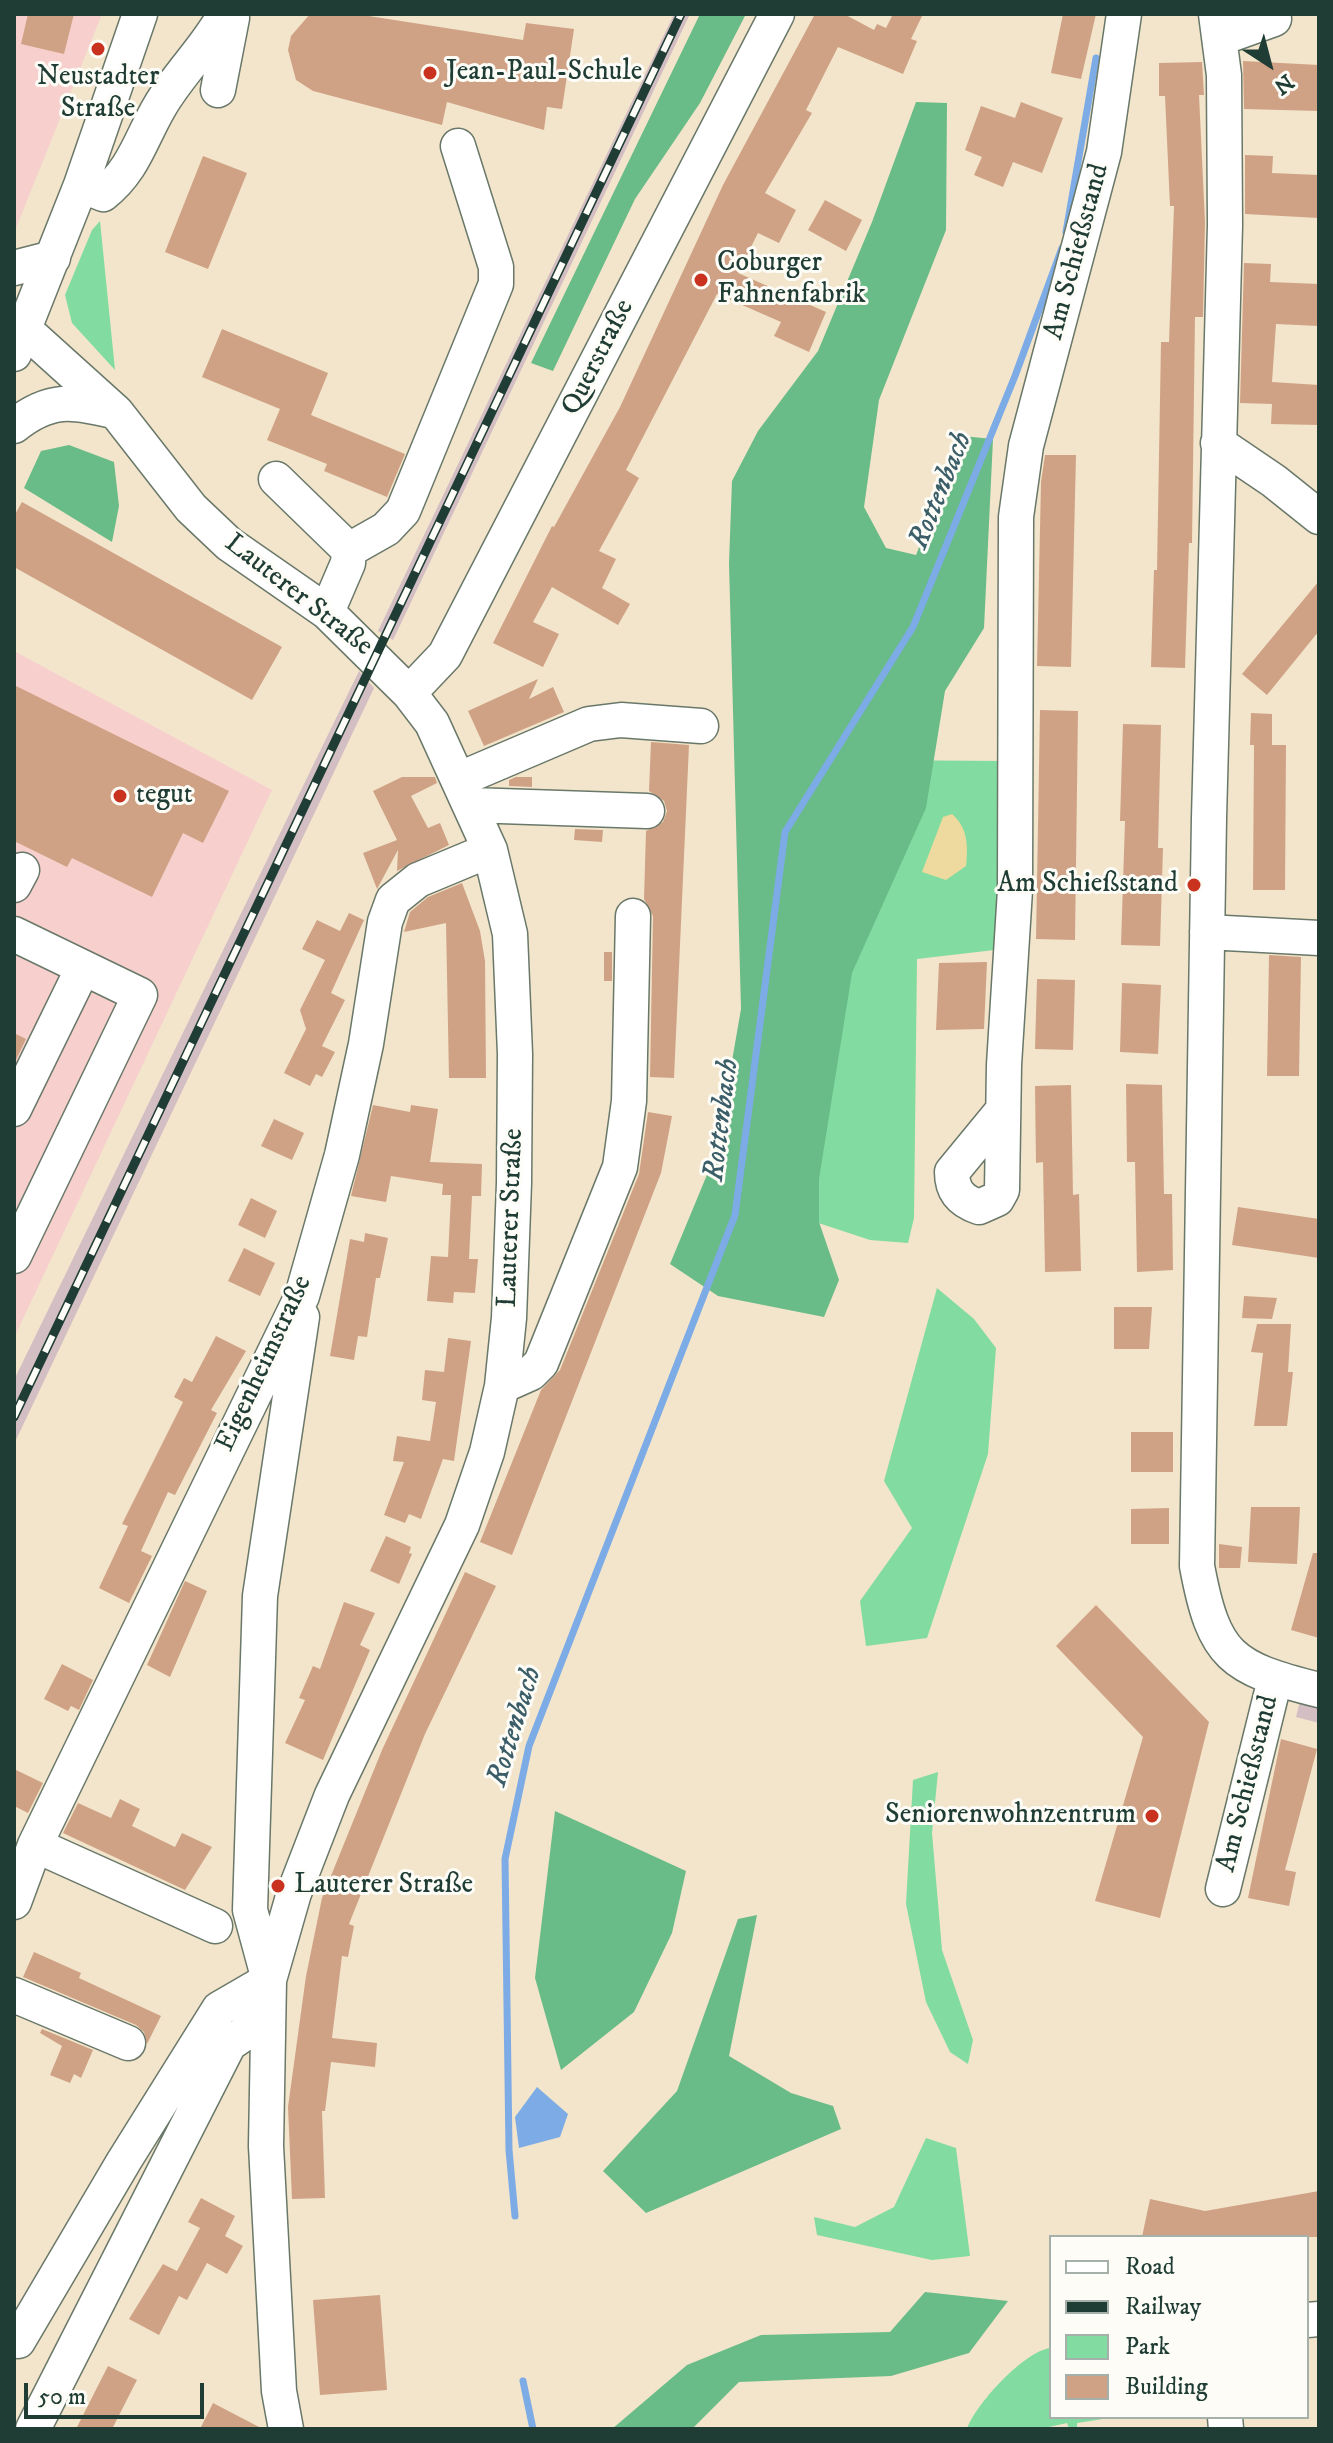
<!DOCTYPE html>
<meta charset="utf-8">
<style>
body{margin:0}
#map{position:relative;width:1333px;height:2443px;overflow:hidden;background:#f2e5cb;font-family:"IM FELL DW Pica",serif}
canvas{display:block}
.frame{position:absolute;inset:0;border:16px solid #1f3d34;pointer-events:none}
.legend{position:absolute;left:1049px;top:2235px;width:260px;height:184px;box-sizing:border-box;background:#fdfcf7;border:2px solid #a4b0a9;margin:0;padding:10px 14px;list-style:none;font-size:24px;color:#1f3d34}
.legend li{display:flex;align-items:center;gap:16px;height:40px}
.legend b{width:40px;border:2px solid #a4b0a9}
.north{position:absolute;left:1229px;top:24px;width:80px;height:80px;-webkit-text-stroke:6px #fdfcf7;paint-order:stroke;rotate:144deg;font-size:22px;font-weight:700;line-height:32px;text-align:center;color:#1f3d34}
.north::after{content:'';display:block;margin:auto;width:28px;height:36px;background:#1f3d34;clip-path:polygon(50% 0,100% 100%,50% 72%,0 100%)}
.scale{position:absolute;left:24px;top:2383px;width:180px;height:36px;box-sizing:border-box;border:4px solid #1f3d34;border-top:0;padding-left:10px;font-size:24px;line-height:28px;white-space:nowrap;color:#1f3d34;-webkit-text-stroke:6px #fdfcf7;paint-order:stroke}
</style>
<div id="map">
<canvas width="1333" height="2443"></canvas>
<div class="frame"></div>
<ul class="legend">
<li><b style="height:10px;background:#fff"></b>Road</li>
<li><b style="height:10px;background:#1f3d34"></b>Railway</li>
<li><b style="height:22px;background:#82dca1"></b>Park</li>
<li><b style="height:22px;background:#d0a285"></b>Building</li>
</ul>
<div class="north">N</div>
<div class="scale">50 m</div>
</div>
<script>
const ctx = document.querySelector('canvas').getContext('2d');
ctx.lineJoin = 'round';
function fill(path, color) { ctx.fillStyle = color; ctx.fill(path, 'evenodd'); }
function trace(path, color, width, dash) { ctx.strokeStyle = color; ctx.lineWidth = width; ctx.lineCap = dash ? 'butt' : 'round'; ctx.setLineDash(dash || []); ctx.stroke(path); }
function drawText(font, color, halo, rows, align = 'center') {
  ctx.font = font + ' "IM FELL DW Pica",serif'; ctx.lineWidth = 6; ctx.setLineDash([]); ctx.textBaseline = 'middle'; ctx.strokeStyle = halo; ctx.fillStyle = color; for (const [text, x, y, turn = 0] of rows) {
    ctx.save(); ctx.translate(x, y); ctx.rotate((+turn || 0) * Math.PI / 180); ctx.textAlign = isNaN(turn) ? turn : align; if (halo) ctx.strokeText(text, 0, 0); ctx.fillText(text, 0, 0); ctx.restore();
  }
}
const built = new Path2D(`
 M14 14H102L14 233Z
 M14 651 272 790 14 1338Z`);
const industrial = new Path2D(`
 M674 14H690L393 640 378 631Z
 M359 671 374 688 14 1444V1380Z
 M1301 1697 1319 1702V1723L1296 1717Z`);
const green = new Path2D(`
 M100 221 115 370 72 323 65 295 92 230Z
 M865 760 1006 761 1003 949 917 959 914 1218 908 1243 870 1240 776 1209Z
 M937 1288 974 1319 996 1348 988 1454 927 1638 866 1646 860 1601 912 1528 884 1481Z
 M938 1772 932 1833 942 1950 973 2040 968 2064 950 2052 926 2002 906 1904 913 1780Z
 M926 2138 956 2148 970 2256 932 2260 817 2235 814 2217 855 2227 894 2207Z
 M1051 2348V2417H1116L1077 2423V2429H1069L1067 2423 1040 2429H967C975 2405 1025 2350 1051 2348Z`);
const forest = new Path2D(`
 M700 14H746L700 103 635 199 553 371 531 363Z
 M916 102 947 103 946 230 879 400 864 507 886 548 916 555 962 436 993 439 984 628 945 691 926 808 852 973 819 1179V1222L839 1280 824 1317 718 1296 670 1264 716 1153 741 1009 729 563 732 481 758 431 818 351 872 222Z
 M69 445 114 462 119 506 112 542 24 488 41 451Z
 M555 1811 686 1871 672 1933 634 2012 561 2070 535 1978Z
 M757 1915 729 2056 791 2093 833 2106 841 2129 646 2213 603 2171 677 2091 738 1919Z
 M925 2292 1008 2301 969 2353 891 2376 739 2382 692 2429H612L687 2365 761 2335 890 2332Z`);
const sand = new Path2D(`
 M952 814C968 828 968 846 966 866L946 880 922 872 943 817Z`);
const water = new Path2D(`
 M537 2087 568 2114 560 2137 519 2148 515 2117Z`);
const stream = new Path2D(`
 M1066 232 1096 58
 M515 2216 509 2150 505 1859 529 1746 735 1215 785 832 913 627 1015 376 1062 248
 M523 2381 533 2429`);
const building = new Path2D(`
 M28 14H74L64 54 21 44Z
 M310 14H356L523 40 526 23 574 29 562 109 547 107 544 130 447 102 442 125 313 91 296 80 288 50 291 36Z
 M815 14H844L874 30 877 24 886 28 893 14H923L911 39 917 41 903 74 838 47 806 110 812 113 765 193 796 210 779 243 758 233 738 273 826 312 809 352 774 336 781 322 717 294 626 470 639 478 599 551 616 559 602 588 630 604 618 625 552 587 533 622 559 634 543 667 493 643 552 526 554 527 620 407 723 185Z
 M1063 14H1096L1081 79 1051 73Z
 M1243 61 1319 65V111L1244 109Z
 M1202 62 1204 95H1199L1205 222 1203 317H1195L1192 543H1189L1185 668 1151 667 1154 570H1157L1161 342H1169L1174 206H1170L1165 96H1159V63Z
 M1021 102 1063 118 1042 173 1013 162 1003 187 974 175 982 157 965 150 981 106 1015 118Z
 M1245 155 1273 156 1272 173 1319 175V218L1245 214Z
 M203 156 247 173 208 269 165 252Z
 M825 200 862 220 846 251 808 230Z
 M1244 263 1271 264 1270 282 1319 284V326L1276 324 1272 382 1319 385V425L1271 424 1272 404 1240 403Z
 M222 329 328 373 311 415 405 454 387 497 324 471 327 464 267 440 280 409 202 377Z
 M1045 455H1076L1071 667 1037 666 1041 482Z
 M22 502 282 647 252 700 14 567V516Z
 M1319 581V631L1267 695 1242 674Z
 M538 679 529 699 553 687 564 712 484 746 468 711Z
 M14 685 229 791 203 843 183 833 152 897 72 858 67 867 14 841Z
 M1040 710 1078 711 1075 940 1036 939Z
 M1251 713 1272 714V745H1286L1285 890H1253L1254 745H1250Z
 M1123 724 1161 725 1158 848H1163L1160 946 1121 945 1125 821H1120Z
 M651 742 689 745 674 1078 650 1077 653 916 644 899 646 831 663 822 667 811 664 801 649 791Z
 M402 777H435L437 783 411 796 428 828 440 823 449 845 397 871 398 850 377 889 363 853 397 840 373 791Z
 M516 777H532V787L509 786V780Z
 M575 829 603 830 602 842 574 840Z
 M462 883 480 931 485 961 486 1078H449L446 923 404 932 410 912 428 897Z
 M349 913 364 920 331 993 345 1000 322 1046 335 1052 322 1077 316 1074 310 1086 284 1073 306 1029 300 1010 325 960 302 949 317 920 340 931Z
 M604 952H612V981H604Z
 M1269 955 1301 957 1299 1076H1267Z
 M987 962 984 1029 936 1030 939 963Z
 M1037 979 1075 980 1073 1050 1035 1049Z
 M1122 983 1161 985 1158 1054 1120 1052Z
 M14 1033 26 1039 14 1064Z
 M1126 1084 1162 1085 1164 1194H1172L1173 1270 1137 1272 1135 1162H1127Z
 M1071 1085 1073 1195 1079 1194 1081 1271 1045 1272 1043 1162 1036 1163 1035 1086Z
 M373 1105 410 1112 411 1105 438 1109 430 1162 482 1164 481 1196H472L469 1259H478L475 1293 454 1292 453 1303 427 1301 431 1256 448 1257 451 1195H442L443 1184 391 1176 386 1202 351 1196Z
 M648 1112 672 1116 661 1173 512 1555 480 1542 541 1390 560 1370 639 1174Z
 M274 1119 304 1133 292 1160 261 1146Z
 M251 1198 277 1211 265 1238 238 1225Z
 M1238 1207 1319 1219V1258L1232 1245Z
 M365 1233 388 1238 380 1278H376L367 1337 358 1336 354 1360 330 1356 350 1239 364 1242Z
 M244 1248 275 1263 260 1296 228 1281Z
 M1244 1296 1277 1298 1272 1319 1242 1318Z
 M1114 1307H1152L1149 1349H1114Z
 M1257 1324H1291L1288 1372H1293L1287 1426H1254L1263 1353 1251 1352Z
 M216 1336 246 1351 211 1410 217 1413 175 1495 168 1492 141 1551 152 1556 129 1603 99 1588 128 1526 122 1524 183 1402 174 1397 184 1378 192 1382Z
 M448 1338 471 1341 454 1461 443 1459 421 1519 409 1514 405 1523 384 1515 404 1462 393 1461 397 1436 430 1441 436 1402 422 1400 425 1370 444 1372Z
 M1131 1432H1173V1472H1131Z
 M1251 1507H1300L1297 1564 1248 1562Z
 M1169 1508V1544H1131V1509Z
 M386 1536 411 1547 409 1553 412 1554 399 1584 370 1571Z
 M1219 1544 1242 1547 1240 1568H1219Z
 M1313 1553H1319V1638L1291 1630Z
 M465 1572 496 1586 425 1734 349 1924 354 1926 348 1957 342 1956 332 2038 377 2043 375 2067 331 2062 325 2111H322L325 2198 292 2199 288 2107 306 1976 322 1898 382 1750Z
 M185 1581 207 1591 170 1677 147 1665Z
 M344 1602 375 1613 360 1645 370 1650 323 1760 285 1743 305 1700 299 1698 313 1666 320 1669Z
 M1096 1605 1209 1722 1160 1918 1095 1901 1143 1737 1056 1646Z
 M62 1664 93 1680 79 1710 71 1706 68 1711 44 1699Z
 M1281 1739 1317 1749 1285 1870 1296 1872 1289 1906 1248 1898Z
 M14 1769 43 1783 28 1813 14 1806Z
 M120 1799 140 1809 132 1826 175 1847 182 1833 212 1847 185 1890 63 1833 78 1803 111 1818Z
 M34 1952 81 1973 79 1978 161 2016 147 2044 144 2032 136 2025 23 1977Z
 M42 2029 93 2050 81 2078 74 2074 70 2083 50 2075 62 2046 40 2033Z
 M1319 2191V2237H1142L1150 2199 1205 2211Z
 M201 2198 235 2216 225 2236 243 2246 227 2274 207 2263 187 2300 179 2296 159 2335 129 2319 163 2264 177 2271 200 2228 188 2222Z
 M380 2295 387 2390 320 2395 313 2300Z
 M108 2366 137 2380 112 2429H76Z
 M213 2403 263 2429H200Z`);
const minor = new Path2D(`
 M1216 14 1224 75 1225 225 1209 818 1197 1566C1214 1657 1231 1668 1319 1690
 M1221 38 1274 19 1273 14
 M218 90 232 18
 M81 185 103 194C134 170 141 138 160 106 179 73 207 48 225 14
 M14 268 53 258
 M24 329 116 412 191 508 229 544 327 612 409 693 432 723 490 850 510 934 515 1054 514 1183 509 1318 502 1386 487 1452 462 1525 332 1795 294 1893 269 1980 266 2146 279 2391 286 2429
 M14 354 81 185 140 14
 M14 426C50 397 73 401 116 412
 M1218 443 1274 481 1319 517
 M276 479 349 550 348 563 327 612
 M349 550 386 529 403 511 496 284V267L458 146
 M409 693 445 655 777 14
 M460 779 589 724 621 720 701 726
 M471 805 647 811
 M14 885 22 870
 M1207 932 1319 938
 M14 934 140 995 14 1256
 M14 1109 83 968
 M1003 1110 952 1172C952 1191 961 1201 979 1207L997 1199 1002 1190 1004 1065 1015 890 1016 517 1026 446 1104 152 1124 14
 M502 1386 531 1373 541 1363 620 1167 629 1101 633 916
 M35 1845 215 1926
 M1223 1889 1275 1679
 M14 1902 35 1845 302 1296 342 1155 366 1044 385 922 393 900 418 880 490 850
 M14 1995 128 2043
 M1307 2320 1319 2319
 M14 2339 18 2341 124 2161 219 2009 269 1980 250 1910 260 1596 302 1317
 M1225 2417 1226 2429
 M33 2429 229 2044 267 2018`);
const rail = new Path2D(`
 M14 1417 681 14`);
const markers = [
 [98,49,8,"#c8321e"],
 [430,73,8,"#c8321e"],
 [701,280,8,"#c8321e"],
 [120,796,8,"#c8321e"],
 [1194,885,8,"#c8321e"],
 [1152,1816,8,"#c8321e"],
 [278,1886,8,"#c8321e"]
];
const poiNames = [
 ["Jean-Paul-Schule",446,73],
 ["Neustadter",98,78,"center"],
 ["Straße",98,110,"center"],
 ["Coburger",717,264],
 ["Fahnenfabrik",717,296],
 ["tegut",136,796],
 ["Am Schießstand",1178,885,"right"],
 ["Seniorenwohnzentrum",1136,1816,"right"],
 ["Lauterer Straße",294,1886]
];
const streetNames = [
 ["Am Schießstand",1078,252,-75],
 ["Querstraße",599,358,-63],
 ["Lauterer Straße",298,596,38],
 ["Lauterer Straße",512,1218,-88],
 ["Eigenheimstraße",265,1364,-65],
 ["Am Schießstand",1249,1784,-76]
];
const waterNames = [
 ["Rottenbach",942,491,-68],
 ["Rottenbach",723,1120,-83],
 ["Rottenbach",516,1727,-73]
];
fill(built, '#f7d0cd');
fill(industrial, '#d2bec3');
fill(green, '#82dca1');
fill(forest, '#69bc87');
fill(sand, '#eeda9e');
fill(water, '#7cabe6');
trace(stream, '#7cabe6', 7);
fill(building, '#d0a285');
trace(minor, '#697869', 37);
trace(minor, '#fff', 34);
trace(rail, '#1f3d34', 9);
trace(rail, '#fdfcf7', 6, [18]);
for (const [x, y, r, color] of markers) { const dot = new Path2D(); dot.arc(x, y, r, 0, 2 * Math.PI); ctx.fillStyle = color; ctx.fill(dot); trace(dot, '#fdfcf7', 3); }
drawText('28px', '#1f3d34', '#fdfcf7', poiNames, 'left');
drawText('28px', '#1f3d34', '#fdfcf7', streetNames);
drawText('italic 30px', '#3b5e69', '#fdfcf7', waterNames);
</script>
